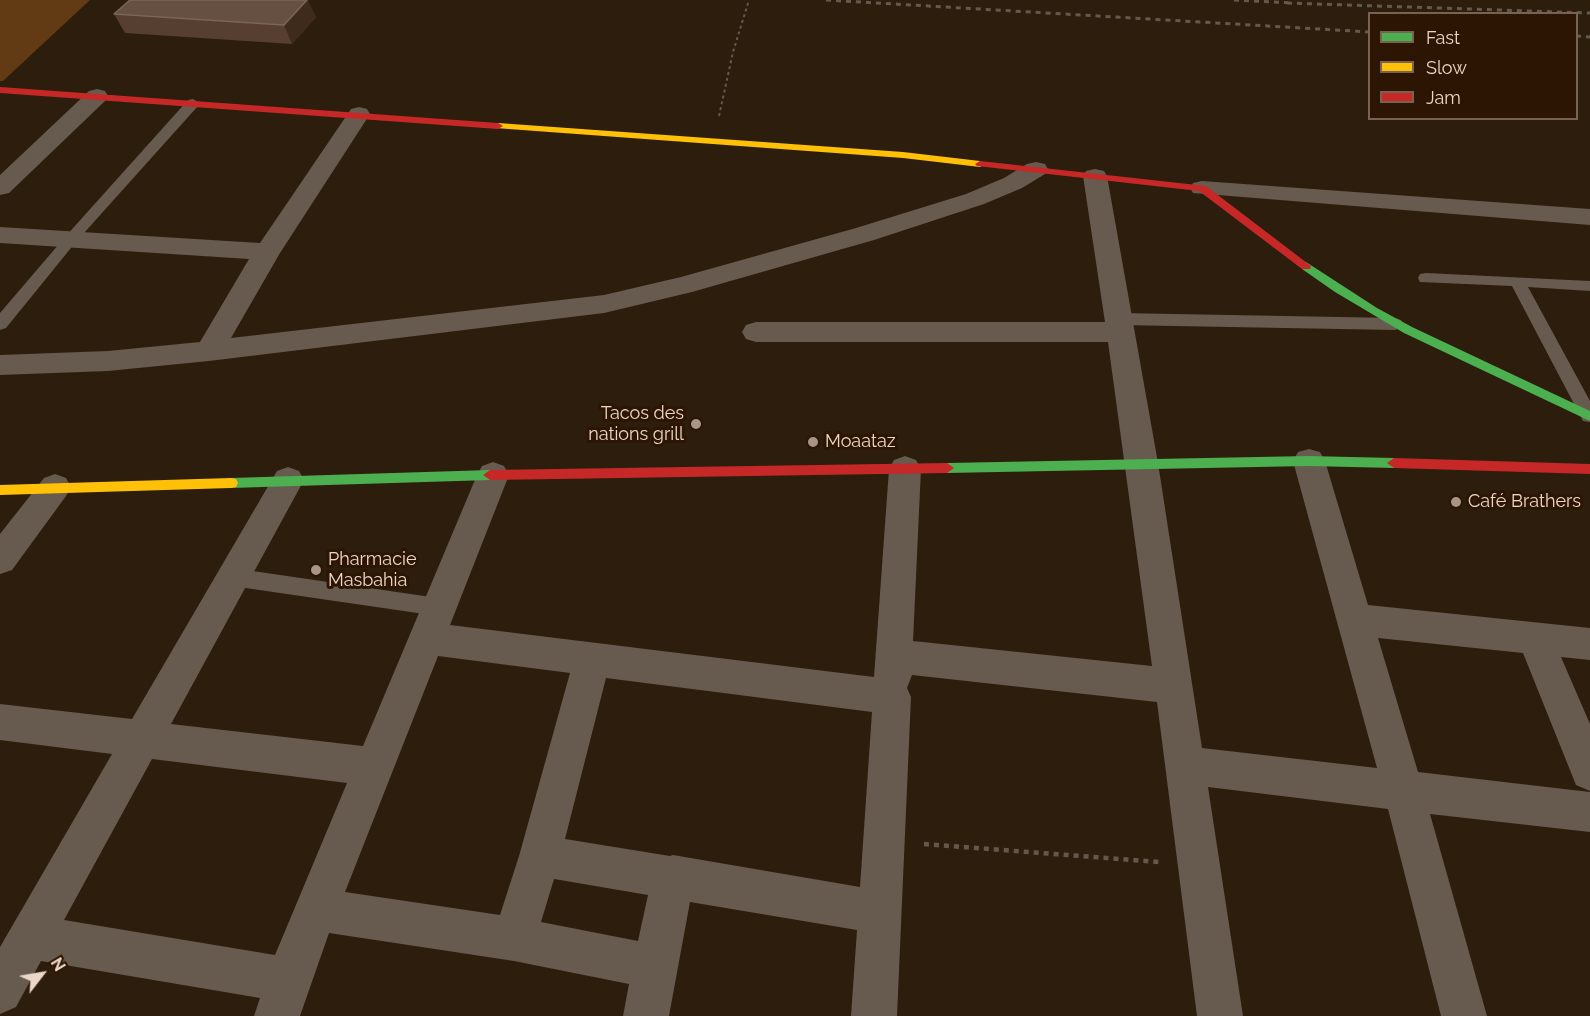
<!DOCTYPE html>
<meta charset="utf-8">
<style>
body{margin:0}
#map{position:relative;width:1590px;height:1016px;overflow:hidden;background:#2d1d0d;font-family:Raleway,sans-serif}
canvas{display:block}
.legend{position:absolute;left:1368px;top:12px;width:210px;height:108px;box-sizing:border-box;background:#2c1502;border:2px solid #786251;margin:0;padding:8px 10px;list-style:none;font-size:18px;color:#ebd6c7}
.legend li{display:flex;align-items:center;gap:12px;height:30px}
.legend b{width:30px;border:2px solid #786251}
.north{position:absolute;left:12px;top:944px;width:60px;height:60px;-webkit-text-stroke:4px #2c1502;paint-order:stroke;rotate:59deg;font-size:16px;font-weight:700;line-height:24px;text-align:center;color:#ebd6c7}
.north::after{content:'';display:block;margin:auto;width:21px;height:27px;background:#ebd6c7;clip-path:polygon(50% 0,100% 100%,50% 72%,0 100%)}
</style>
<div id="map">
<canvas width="1590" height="1016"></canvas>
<ul class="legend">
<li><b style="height:8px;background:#4caf50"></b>Fast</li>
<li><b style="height:8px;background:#ffc107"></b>Slow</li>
<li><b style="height:8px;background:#c62828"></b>Jam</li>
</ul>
<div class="north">N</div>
</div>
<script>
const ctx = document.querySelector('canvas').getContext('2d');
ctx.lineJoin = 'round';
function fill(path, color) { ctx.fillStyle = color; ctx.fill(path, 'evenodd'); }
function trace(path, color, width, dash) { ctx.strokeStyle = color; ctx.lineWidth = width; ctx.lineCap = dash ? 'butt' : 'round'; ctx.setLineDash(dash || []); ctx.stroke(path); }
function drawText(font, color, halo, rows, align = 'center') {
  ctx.font = font + ' Raleway,sans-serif'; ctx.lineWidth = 6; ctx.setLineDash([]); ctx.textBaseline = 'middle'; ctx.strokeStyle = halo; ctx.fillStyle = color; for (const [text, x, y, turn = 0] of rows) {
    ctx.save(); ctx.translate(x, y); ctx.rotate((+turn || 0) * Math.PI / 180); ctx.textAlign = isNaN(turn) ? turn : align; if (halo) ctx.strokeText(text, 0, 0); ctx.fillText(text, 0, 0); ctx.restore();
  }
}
const green = new Path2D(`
 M0 0H90L3 81H0Z`);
const pathFar1 = new Path2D(`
 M719 116 733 52 749 0`);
const path = new Path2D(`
 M924 844 1159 862`);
const lane = new Path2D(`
 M193 99 200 103 198 106 75 243 6 328 0 330V313L65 237 188 100Z
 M1426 273 1590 281V291L1528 287 1590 401V422L1583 421 1512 286 1420 282 1418 278 1420 274Z
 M1119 313 1395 318 1401 320 1403 324 1401 328 1395 330 1119 325 1113 323 1111 319 1113 315Z
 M232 568 438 598 445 601 449 607 445 613 438 616 232 586 225 583 222 577 225 571Z`);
const street = new Path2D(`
 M97 89 105 91 108 96 105 101 9 193 0 195V175L89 91Z
 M359 107 367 109 370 114 280 253 231 338 604 295 681 277 856 228 966 194 1004 178 1027 164 1036 162 1045 164 1048 169 1045 174 1022 188 984 204 874 240 692 292 604 313 209 361 108 371 0 375V355L108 351 200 342 249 259 0 243V227L260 243 351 109Z
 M1095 169 1104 171 1107 176 1158 463 1202 748 1377 768 1293 461 1298 452 1309 449 1320 452 1325 461 1368 605 1590 628V660L1561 657 1590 724V791L1576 785 1523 653 1378 638 1418 772 1590 792V832L1430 814 1487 1016H1441L1388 809 1208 787 1243 1016H1197L1157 702 912 675 907 688 911 697 897 1016H851L857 930 690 902 669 1016H623L629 984 514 961 329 933 300 1016H254L260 998 41 961 16 1007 0 1014V947L112 754 0 740V704L132 719 277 471 288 467 299 471 304 480 171 724 363 746 477 475 482 466 493 462 504 466 509 475 450 625 874 677 889 469 894 460 905 456 916 460 921 469 913 641 1152 666 1108 342H756L746 339 742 332 746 325 756 322H1105L1083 176 1086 171ZM438 656 570 673 519 856 500 915 345 892ZM606 678 872 712 860 887 673 855 670 856 565 839ZM152 759 347 783 275 955 64 920ZM554 879 648 895 638 941 541 922Z
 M1202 181 1590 209V225L1193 193 1190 188 1193 183Z
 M55 474 66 478 71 487 66 496 12 570 0 574V534L44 478Z`);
const fast = new Path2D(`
 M1306 262 1377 308 1412 327 1590 411V421L1404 333 1335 292 1302 269V263Z
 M1309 456 1394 458 1401 463 1394 468 1309 466 947 473 940 468 947 463Z
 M490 470 497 475 490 480 231 488 226 487 224 483 226 479 231 478Z`);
const slow = new Path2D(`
 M498 123 903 152 980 161 985 164 980 167 903 158 495 128 493 126Z
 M231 478 236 479 238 483 236 487 231 488 0 495V485Z`);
const jam = new Path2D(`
 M0 87 498 123 503 126 498 129 0 93Z
 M980 161 1206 186 1311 266 1310 269H1302L1199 191 977 166 975 164Z
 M1394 458 1590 464V474L1394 468 1387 463Z
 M947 463 954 468 947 473 490 480 483 475 490 470Z`);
const rail = new Path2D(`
 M826 0 1370 32
 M1234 0 1294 3
 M1287 3 1590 13
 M1576 36 1590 37`);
const wall = new Path2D(`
 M114 14 316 17 292 44 125 33Z`);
const shadedWall = new Path2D(`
 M307 0H308L316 17 292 44 284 25Z`);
const building = new Path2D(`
 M130 0H307L284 25 114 14Z`);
const markers = [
 [696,424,6,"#a89586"],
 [813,442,6,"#a89586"],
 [1456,502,6,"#a89586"],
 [316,570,6,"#a89586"]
];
const poiNames = [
 ["Tacos des",684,414,"right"],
 ["nations grill",684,435,"right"],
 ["Moaataz",825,442],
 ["Café Brathers",1468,502],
 ["Pharmacie",328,560],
 ["Masbahia",328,581]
];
fill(green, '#623a14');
trace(pathFar1, '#64584e', 2, [3, 3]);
trace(path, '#64584e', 4.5, [5, 5]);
fill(lane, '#675a4f');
fill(street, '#675a4f');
fill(fast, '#4caf50');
fill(slow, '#ffc107');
fill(jam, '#c62828');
trace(rail, '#64594e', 3, [5, 5]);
fill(wall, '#563f31');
fill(shadedWall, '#3f2b1c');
fill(building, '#665041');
trace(building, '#7b6556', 1.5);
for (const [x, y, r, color] of markers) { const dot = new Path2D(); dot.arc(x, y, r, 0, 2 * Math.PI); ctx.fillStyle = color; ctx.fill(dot); trace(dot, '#2c1502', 2); }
drawText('18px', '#ebd6c7', '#2c1502', poiNames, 'left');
</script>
